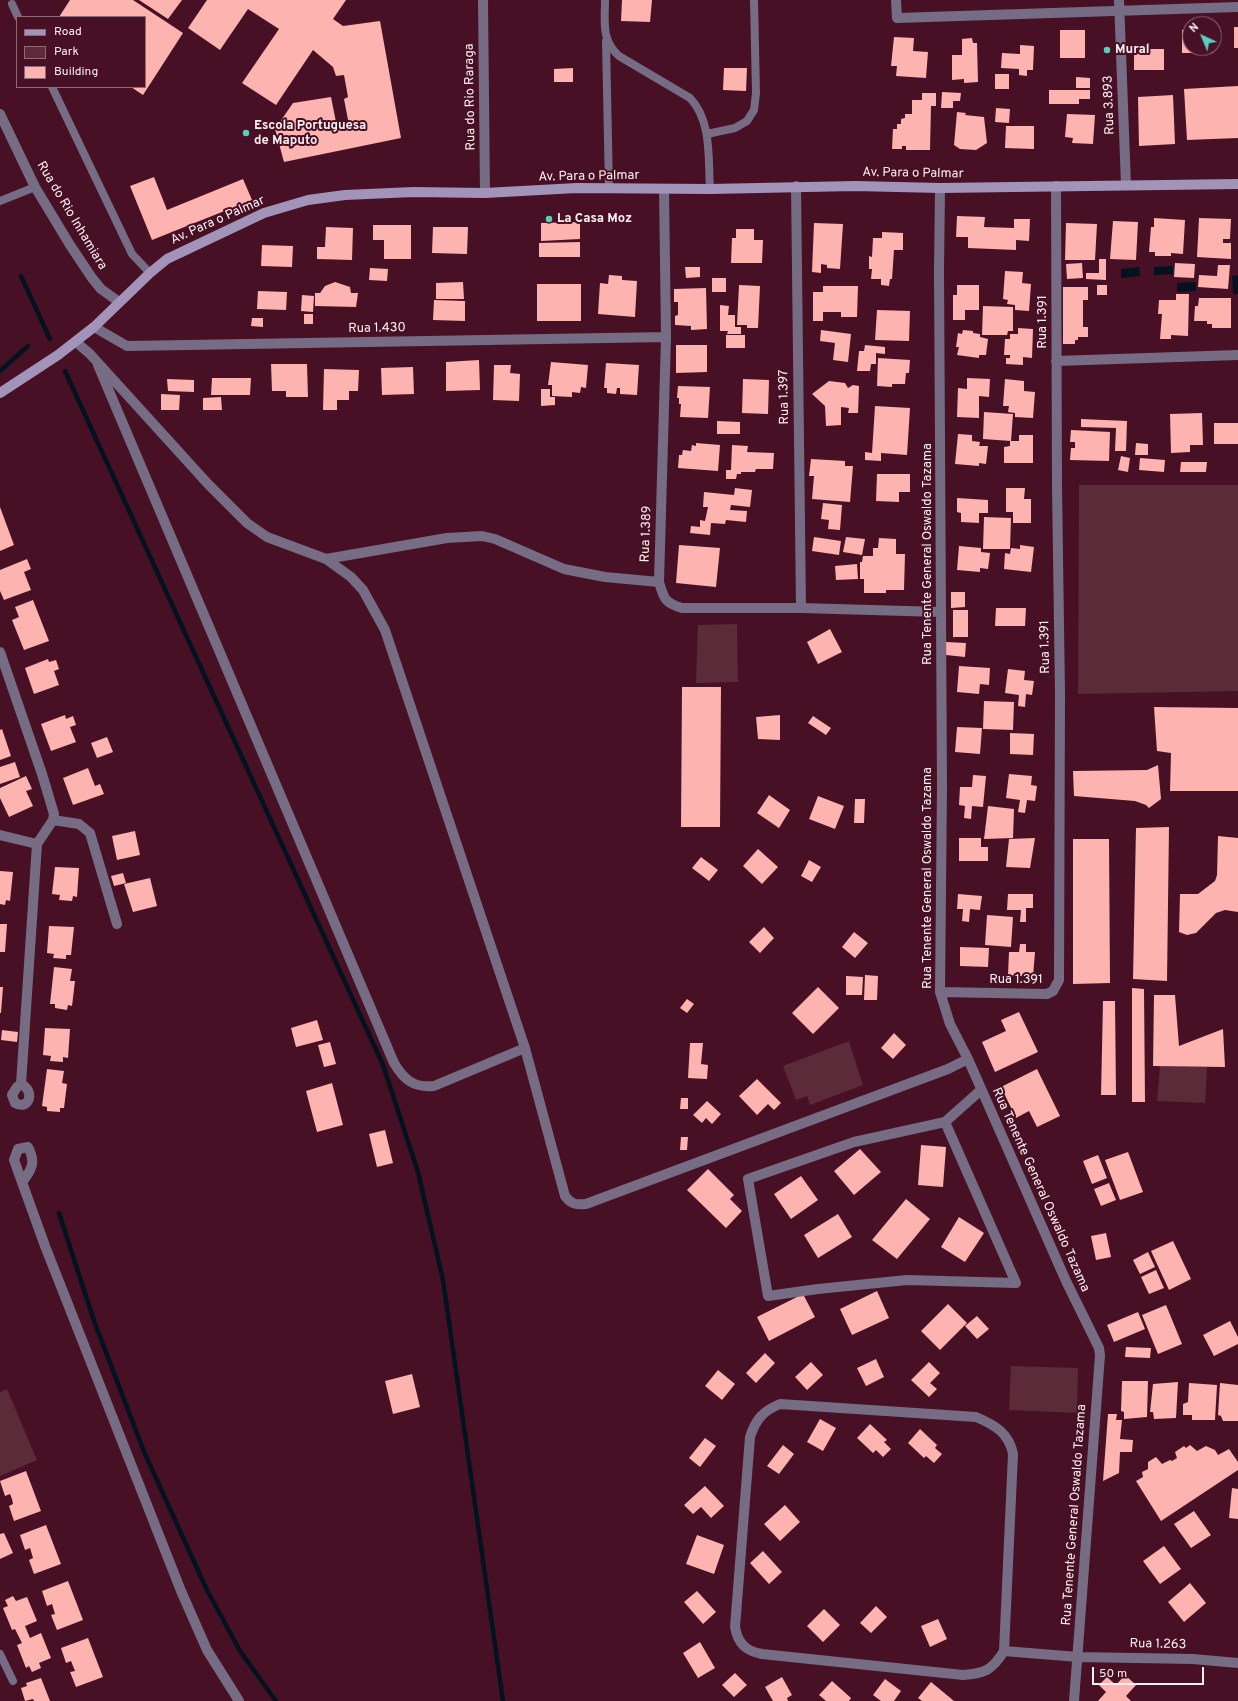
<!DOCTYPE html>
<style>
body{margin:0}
#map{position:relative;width:1238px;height:1701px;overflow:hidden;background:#471024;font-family:Overpass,sans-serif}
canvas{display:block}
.legend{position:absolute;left:16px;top:16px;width:130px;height:72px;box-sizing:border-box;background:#471024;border:1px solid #906976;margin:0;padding:5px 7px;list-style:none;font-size:12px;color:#feeff2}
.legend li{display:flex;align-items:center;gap:8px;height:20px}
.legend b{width:20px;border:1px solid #906976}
.north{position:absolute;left:1182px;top:16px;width:40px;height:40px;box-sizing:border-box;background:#471024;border:1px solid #906976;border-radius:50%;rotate:316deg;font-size:11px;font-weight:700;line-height:16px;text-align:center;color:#feeff2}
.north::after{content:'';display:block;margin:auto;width:14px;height:18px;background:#5acebd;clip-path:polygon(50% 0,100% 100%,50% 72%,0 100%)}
.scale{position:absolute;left:1092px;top:1667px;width:112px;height:18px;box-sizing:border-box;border:2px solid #feeff2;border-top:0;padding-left:5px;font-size:12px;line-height:14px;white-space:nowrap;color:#feeff2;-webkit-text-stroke:3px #471024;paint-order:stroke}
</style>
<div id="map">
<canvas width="1238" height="1701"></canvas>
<ul class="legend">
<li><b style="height:5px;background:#a293b9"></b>Road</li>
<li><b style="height:11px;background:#5b2b39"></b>Park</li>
<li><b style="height:11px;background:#fdb3af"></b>Building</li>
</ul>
<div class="north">N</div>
<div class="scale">50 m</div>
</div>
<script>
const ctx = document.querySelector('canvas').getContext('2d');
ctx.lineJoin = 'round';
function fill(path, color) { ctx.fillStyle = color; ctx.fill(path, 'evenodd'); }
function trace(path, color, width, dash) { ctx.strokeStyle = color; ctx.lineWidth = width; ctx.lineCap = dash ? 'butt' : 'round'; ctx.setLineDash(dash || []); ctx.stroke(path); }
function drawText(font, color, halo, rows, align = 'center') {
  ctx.font = font + ' Overpass,sans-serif'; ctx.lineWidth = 4; ctx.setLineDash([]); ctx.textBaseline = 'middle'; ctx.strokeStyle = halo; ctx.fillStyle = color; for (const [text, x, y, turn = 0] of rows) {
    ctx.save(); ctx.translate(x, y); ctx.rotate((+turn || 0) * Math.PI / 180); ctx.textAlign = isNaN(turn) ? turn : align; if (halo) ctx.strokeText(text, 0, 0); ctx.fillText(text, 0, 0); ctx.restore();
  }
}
const green = new Path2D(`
 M1079 485H1238V691L1078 694Z
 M737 624 738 682 696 683 698 625Z
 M849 1041 863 1085 810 1105 807 1096 796 1100 783 1066Z
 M1160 1066 1207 1067 1205 1103 1157 1101Z
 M1011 1366 1078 1368 1077 1413 1009 1410Z
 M7 1389 37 1460 0 1476V1392Z`);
const water = new Path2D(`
 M1173 266V274L1154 275V267Z
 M1139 267 1140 276 1121 278V269Z
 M1238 275V294H1233L1232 276Z
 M1196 282V291L1177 292V283Z`);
const stream = new Path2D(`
 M21 276 50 339
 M0 371 28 346
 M65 371 383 1065 418 1172 443 1280 503 1701
 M59 1213 94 1321 145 1454 207 1590 240 1651 276 1701`);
const building = new Path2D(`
 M70 0H133L183 33 143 95 131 87H145V17H59Z
 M139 0H182L168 19Z
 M207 0H346L333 19 343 26 380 21 401 138 284 162 275 129 293 103 331 97 337 127 349 125 344 99 348 97 344 75 336 76 333 67 313 50 276 105 242 83 279 29 248 9 220 50 188 28Z
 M622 0H652L650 22 621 21Z
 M1234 27H1238V48H1234Z
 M1060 30H1085V58H1060Z
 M1182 30H1190V48H1213V53H1182Z
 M894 37 914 38 913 51 928 52 926 78 896 76 897 66H891Z
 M972 38 973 43H977L978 82 964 83V79L952 80V55H962V39Z
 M1020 45 1034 46 1033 70H1027V76L1019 75V69L1001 68 1002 53 1020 54Z
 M1134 49H1164V70H1134Z
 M573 68V82H554V69Z
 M724 68H747L746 91 723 90Z
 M995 74H1009V89H995Z
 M1076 77 1090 78V88H1076Z
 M1238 86V138L1187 140 1184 89Z
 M1049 90H1090V99H1079V104H1049Z
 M942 92 961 93 960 101H953V108H941Z
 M922 93H936V106H931L930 150H906V146H902V149H892L893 129H897V124H901V119L905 118V114H912V100H922Z
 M1173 95 1175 144 1139 146 1138 97Z
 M996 108 1010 109 1009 123 995 122Z
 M957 112 966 113 965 115 984 117 987 143 976 150 960 149 954 145Z
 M1067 114 1095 115 1093 144 1072 143 1073 138 1065 137Z
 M1006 126H1034V149L1005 148Z
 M154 177 167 210 243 179 252 200 152 240 130 186Z
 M957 216 985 217 984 227 1014 228V219H1030L1029 241 1016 240V250L968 248V237H956Z
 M1154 218 1185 220 1183 254 1171 253V256H1155V252H1149L1151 227H1154Z
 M1199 218 1231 219 1230 239H1223V243H1231V259L1197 257Z
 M1113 221 1138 222 1136 260 1110 259Z
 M580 222V239L541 241V223Z
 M814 223 843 224 840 269 827 268V265L821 264V273L812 272Z
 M1066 223 1097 224 1095 260H1065Z
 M373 225H411V259H384V240H373Z
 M326 227 353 228 352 260 317 259V247H325Z
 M433 227H468L467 254 432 253Z
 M736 229H754V240H763L762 263H731L732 238H736Z
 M882 232 903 233V250H894L892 279H890L889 286 881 285V279H871L872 269H869V256L872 257 873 238H882Z
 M580 242V257H539V243Z
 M262 245 293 246 292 267 261 266Z
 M1099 259H1106V280L1086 279V273H1099Z
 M1082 263 1083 278 1067 279 1066 264Z
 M1175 263 1195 264 1194 278 1174 277Z
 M1218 265H1230L1228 289 1198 287 1199 275 1217 276Z
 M685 267H700V277L686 278Z
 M370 268 388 269 387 281 369 280Z
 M1005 271 1023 272 1022 283 1031 284 1029 311 1015 310V305L1007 304 1008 300 1003 299Z
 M609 275 622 276V280L637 281 635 317 598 314 600 283 608 284Z
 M712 278H726V292H712Z
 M335 282 350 287 351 293H358L356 307 315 306V293H320L325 286Z
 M463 282 464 299H436V283Z
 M537 284H581V321H537Z
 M739 285 760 286 758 328H747V325H737Z
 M957 285H979V310H965V320H953V295H957Z
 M1097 285H1107V295H1097Z
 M823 286H858L857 317H841V312H823V321H813V292H823Z
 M1063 287H1088V300H1083V327H1088V337H1078V340H1075V344H1063Z
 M706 288 707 329 691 330V326L675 325V316L678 315V302H674V289Z
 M258 291 287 292 286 310 257 309Z
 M1176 294H1189L1188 336 1171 335V339H1160L1162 314H1158L1159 300H1176Z
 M302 295 314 296 313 312 301 311Z
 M1199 298H1231V328H1212V324H1207V321H1194L1195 306H1198Z
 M434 300 465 301V321L433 320Z
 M720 305 729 306 728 315H735V327H741V334H727L728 331H720Z
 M983 306 1013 307V331H1008L1007 335H982Z
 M877 310 910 311 909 341 875 340Z
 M304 314H313V324H304Z
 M252 318H263V327L251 326Z
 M1018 328 1033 329 1032 358 1023 357V365L1006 364V358H1010V355H1004L1005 339H1010V334H1018Z
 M821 330 851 334 848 362 833 360 835 343 820 341Z
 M963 330 973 331V333L980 334V337L988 339 986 355H979V358L957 355 959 347H956L958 333 962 334Z
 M726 335H745V348H726Z
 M676 345H707V372L676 373Z
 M865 345 885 347V354L876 353V364H871L870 371H857L859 351H864Z
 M878 358 910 360 909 373H906L905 384H892V387L877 386Z
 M479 360 480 390 446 391V362Z
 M551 362 588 365 586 388 581 387 580 393 572 392V397L552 396V385H548Z
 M606 363 639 365 637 395 620 394V388H617L616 394 607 393V388H604Z
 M271 364H307L308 397H286V391H272Z
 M494 365H511L510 373 520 374 519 401 493 400Z
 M413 367 414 394 382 395 381 368Z
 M324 369 359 370 358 391H349V400H337V410H323Z
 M212 378H251L250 395H211Z
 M967 378 990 379 989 397 979 396V418L957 417 958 388 967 389Z
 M167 379 194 380V392L168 391Z
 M743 379 769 380 768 414 742 413Z
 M1005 379 1024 381V391L1035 392 1033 418 1015 417V413L1008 412 1009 406H1003Z
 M829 381 845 383 848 388 853 385 859 386 858 413H848L849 408 841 407V425L826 426 825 406 812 394Z
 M678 386 710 387 708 418 680 417 681 404H679V398H677Z
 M541 389H550V397H555V405L541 406Z
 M161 394 180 395 179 410H161Z
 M221 397 222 410H203V398Z
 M875 406 910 408 907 455 881 453V461L865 460V452L872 453Z
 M984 412 1013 414 1011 441 983 439Z
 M1202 413 1203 445H1190V452L1171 453 1170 414Z
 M1081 419 1127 421 1126 451H1115L1116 428 1081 427Z
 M717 421 740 422V434H717Z
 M1214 423H1238V444H1214Z
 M1071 430 1110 432 1109 461 1070 460 1071 448H1075V442H1070Z
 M958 434 972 435V441L980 442 979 446H988L986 464 979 463V466L955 464Z
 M1019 435H1033V463H1004V447L1010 446V441H1019Z
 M696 443 720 445 718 471 678 468 679 455H682L683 450 691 451 692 445 696 446Z
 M1136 443 1148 444V455H1135Z
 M732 445 748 446 747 452 774 453 773 469H756L755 472H741V474H737L736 479H726V470H731Z
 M1121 456 1130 458 1128 472 1118 470Z
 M1140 458 1165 460 1164 472 1139 470Z
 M811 459 845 461V466H853L850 502 812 499 814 476H809Z
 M1181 462H1207L1206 472H1180Z
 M877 474H910V492H899V502L876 501Z
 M735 488 752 490 750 507 731 505 730 510 747 511 746 522 726 520 725 524 711 523 710 535 690 533 691 526 700 527V520L705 521 708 507H703L704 492 734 495Z
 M1006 488H1025L1024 499H1031V523H1013V512H1006Z
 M957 498 988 500V513H979V523L961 522V513L957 512Z
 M823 503 842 505 840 530 828 529 829 520 821 519Z
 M0 507 14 545 0 551Z
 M984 517 1011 518 1010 549H983Z
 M814 537 841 541 839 555 812 551Z
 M846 537 865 539 862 555 843 552Z
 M879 538 896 539V554H905L904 590H886V593H864V579H860V562H862L863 556H873V548H878Z
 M679 545 720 548 716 587 676 583Z
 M1020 545 1034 547 1031 572 1004 569 1005 553 1010 554 1011 548 1020 549Z
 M959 546 981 548V552L990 553 988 569 980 568V572L957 570Z
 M27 559 31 569 24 572 31 590 4 600 0 591V570Z
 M857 564 858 579 836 580 835 566Z
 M951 592H965V607L951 608Z
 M33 600 49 641 24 650 12 620 19 617 15 607Z
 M996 608H1026L1025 626H995Z
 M953 610H968V637H953Z
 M830 629 842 652 818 664 807 642Z
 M946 642 966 643 965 657 946 655Z
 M48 659 49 662 56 660 59 669 54 671 59 685 34 694 25 668Z
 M959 666 990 668 989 685 980 684 979 694 957 692Z
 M1008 669 1025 671 1024 680 1034 681 1032 695 1026 694 1025 707 1018 706 1019 695 1005 693Z
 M682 687H721L720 827H681Z
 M984 701 1014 702 1013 730 983 729Z
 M1154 707 1238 708V791H1170L1171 753 1157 751Z
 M65 715 66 719 73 716 76 725 70 727 76 742 51 751 41 724Z
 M780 715V740L758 739 756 717Z
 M813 716 831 728 826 735 808 723Z
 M957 727 982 728 980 754 955 752Z
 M2 729 11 756 0 760V730Z
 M1010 733 1034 734 1033 755 1010 754Z
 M107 737 113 752 97 758 91 743Z
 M15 762 20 777 0 784V767Z
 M1158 765 1161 799 1149 808 1146 805 1135 801 1074 796 1073 771 1147 770Z
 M88 768 95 786 100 784 104 794 73 805 63 778Z
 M1009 774 1032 776 1031 785 1037 786 1035 801 1027 800 1025 813 1018 812 1020 800 1006 798Z
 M973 775 986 776 983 807 972 806 971 819 964 818 965 806 959 805 960 787H972Z
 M26 776 32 789 26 791 33 806 9 817 0 798V788Z
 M769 795 790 810 779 828 757 813Z
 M818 796 844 806 835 829 809 819Z
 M855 799H865L864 823H854Z
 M988 806 1014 809 1013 838 984 839Z
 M1169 827 1167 981 1133 979 1136 828Z
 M135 831 140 855 117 860 112 836Z
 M1218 836 1238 838V912L1225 910 1216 913 1196 933 1187 935 1179 932 1180 894H1198L1215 881 1217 875Z
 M959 838H981V847H988V861H959Z
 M1035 838 1030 868 1006 867 1009 839Z
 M1073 839H1109L1110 983 1073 984Z
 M758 849 778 867 762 884 743 866Z
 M701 857 718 870 709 881 692 868Z
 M809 860 821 867 812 882 801 876Z
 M55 867 79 868 77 897 73 896 72 901 59 900 60 895 52 894Z
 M0 871 13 872 10 901 6 900 5 905 0 904Z
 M123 873 126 883 114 886 111 876Z
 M150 878 157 906 133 912 124 884Z
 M958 894 982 896 980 910 970 909 969 922 962 921 963 909H957Z
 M1008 894H1033V908H1026V922H1020L1021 910H1007Z
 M987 915 1013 917 1011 947 985 945Z
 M0 924H7L5 952H0Z
 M49 926 74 927 71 955H66V959L53 958 54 954 47 953Z
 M764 927 774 938 760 953 749 942Z
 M854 932 868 943 855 958 842 947Z
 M1020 944H1026V952H1035L1033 977 1008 975 1009 952H1019Z
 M960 947 989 948 988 967 960 966Z
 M54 967 72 969 70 981H75L72 1006 68 1005 67 1010 55 1008V1004H50Z
 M865 975 878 976 877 1000H864Z
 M846 976 863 977 862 995H846Z
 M0 987H3L1 1013H0Z
 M818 987 839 1008 813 1034 792 1013Z
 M1132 988 1144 989 1145 1102H1132Z
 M1154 995H1175L1179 1046 1223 1029 1225 1067 1153 1066Z
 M687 999 694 1004 687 1013 680 1008Z
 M1103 1001H1115L1116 1095H1101Z
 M1019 1012 1038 1052 995 1072 982 1042 1006 1031 1001 1020Z
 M317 1020 323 1040 296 1047 291 1028Z
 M45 1028 70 1029 68 1058 63 1057V1062L50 1061 51 1056 43 1055Z
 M2 1030 18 1032 17 1042 1 1040Z
 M894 1033 906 1045 893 1059 881 1048Z
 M330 1042 336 1064 324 1067 318 1045Z
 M690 1043H703L701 1064 708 1065 707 1079 688 1078Z
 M47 1069 64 1071 62 1083 67 1084 64 1108H60V1112L47 1111V1107L42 1106Z
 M1037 1069 1060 1116 1037 1127 1029 1111 1016 1118 1001 1087Z
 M757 1079 781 1103 774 1110 768 1104 757 1115 739 1096Z
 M332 1083 343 1125 317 1132 306 1091Z
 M681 1098H688V1109H680Z
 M707 1101 721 1114 712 1124 706 1118 702 1123 693 1115Z
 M385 1130 393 1163 377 1167 369 1134Z
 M681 1137H688L687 1150H680Z
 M921 1145 946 1147 943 1187 918 1185Z
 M860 1149 881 1172 854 1195 834 1171Z
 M1128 1152 1143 1192 1120 1200 1105 1160Z
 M1098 1155 1107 1178 1092 1184 1083 1161Z
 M708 1169 734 1195 730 1199 742 1211 726 1228 687 1190Z
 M801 1176 818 1200 791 1219 774 1194Z
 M1109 1183 1116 1200 1101 1206 1094 1189Z
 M906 1199 930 1219 897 1259 872 1240Z
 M838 1214 852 1237 818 1258 804 1235Z
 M959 1217 984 1233 965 1262 941 1247Z
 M1106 1233 1111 1257 1096 1260 1091 1236Z
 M1173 1241 1191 1279 1169 1290 1151 1251Z
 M1148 1252 1155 1267 1140 1274 1133 1260Z
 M1156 1270 1164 1288 1149 1294 1141 1277Z
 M877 1291 889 1318 852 1335 840 1309Z
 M803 1294 815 1317 769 1341 757 1317Z
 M948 1304 967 1323 940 1350 921 1331Z
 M1166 1305 1182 1344 1158 1354 1142 1315Z
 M1138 1312 1145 1329 1114 1342 1107 1325Z
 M977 1316 989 1329 977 1339 965 1326Z
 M1230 1321 1238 1337V1344L1214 1356 1203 1335Z
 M1126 1347 1151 1348 1150 1358 1125 1357Z
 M765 1353 775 1363 756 1383 746 1373Z
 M876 1359 884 1377 866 1386 857 1368Z
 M811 1362 823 1375 807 1390 795 1377Z
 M929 1362 940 1373 930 1383 937 1389 929 1397 911 1380Z
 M718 1370 735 1384 722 1400 705 1386Z
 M412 1374 420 1407 393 1414 385 1381Z
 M1122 1381H1148L1147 1417 1124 1419V1412L1121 1411Z
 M1178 1382 1176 1418 1154 1419 1153 1412H1150L1153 1384Z
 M1189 1383 1217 1385 1215 1420H1192V1415H1183V1404L1188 1402Z
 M1220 1383 1238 1385V1421H1223L1221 1416 1218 1415Z
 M1108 1414H1117L1116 1420H1122L1120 1439 1133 1440 1132 1452H1120L1119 1473 1103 1481Z
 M820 1419 836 1428 823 1451 807 1442Z
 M870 1424 887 1440 884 1442 891 1449 883 1457 876 1450 873 1453 857 1438Z
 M920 1429 937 1445 935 1448 942 1454 934 1463 926 1456 924 1458 908 1443Z
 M705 1438 716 1446 700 1467 689 1458Z
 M783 1445 794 1454 779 1474 767 1466Z
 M1190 1445 1197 1451 1206 1446 1215 1450 1218 1455 1229 1449 1238 1462V1470L1161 1521 1136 1481 1143 1477 1142 1472 1148 1469V1462L1156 1457 1162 1464 1170 1460 1172 1461 1177 1458 1175 1452 1184 1446 1186 1448Z
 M26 1471 41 1511 14 1521 9 1506 13 1504 12 1499 10 1494 5 1496 0 1481Z
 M705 1486 724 1506 711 1518 701 1507 693 1514 684 1505Z
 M1232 1488 1238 1489V1519L1229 1518Z
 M785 1505 800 1522 780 1541 764 1524Z
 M1194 1511 1211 1535 1191 1548 1174 1524Z
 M46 1525 61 1564 34 1574 29 1560 33 1558 30 1548 25 1550 20 1535Z
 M4 1533 13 1553 0 1559V1534Z
 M697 1535 724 1545 714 1574 686 1564Z
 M1164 1546 1181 1569 1160 1584 1143 1561Z
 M763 1551 782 1572 769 1584 750 1563Z
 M68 1581 83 1620 57 1630 51 1615 55 1614 52 1604 47 1606 42 1591Z
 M1190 1583 1206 1603 1184 1622 1168 1602Z
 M697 1591 716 1612 703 1624 684 1602Z
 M13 1596 16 1601 27 1597 37 1621 25 1626 30 1638 41 1633 51 1658 39 1663 41 1668 32 1672 29 1666 26 1668 17 1645 22 1643 15 1629 12 1630 3 1608 8 1606 5 1600Z
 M876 1606 887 1617 871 1633 860 1623Z
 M824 1609 840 1625 823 1642 807 1626Z
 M938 1619 947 1639 930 1647 921 1626Z
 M88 1638 103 1677 76 1687 70 1672 75 1671 71 1661 66 1663 61 1648Z
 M700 1642 715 1668 698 1678 683 1653Z
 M735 1673 747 1685 734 1697 722 1685Z
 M1125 1675 1136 1685 1126 1696 1131 1701H1098L1106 1692 1099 1685 1107 1677 1116 1685Z
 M782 1677 792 1695 787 1698 788 1701H773L765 1687Z
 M41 1678 50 1701H34L33 1699 25 1701 21 1688 27 1686 26 1683Z
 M885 1679 901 1691 894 1701H881L873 1695Z
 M832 1681 851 1698 849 1701H826L819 1695Z
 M931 1682 954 1701H922L918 1698Z`);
const service = new Path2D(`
 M605 0C605 22 601 40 619 56L690 98C712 121 708 158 710 189
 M12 4 18 17
 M606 41 609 189
 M52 87 132 254 150 273
 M707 134 735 128 747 121 754 110 756 93 754 0
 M0 201 35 187
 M0 1654 13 1681`);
const minor = new Path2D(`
 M483 0 485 193
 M896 0 897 18 1238 7
 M1119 0 1126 185
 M0 114 35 187 70 245 92 278 101 289 119 302
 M796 186 801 608
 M940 188 939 271 942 786 940 992 950 1024 968 1059 1066 1281 1099 1348 1100 1355 1074 1701
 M664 189 666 337 659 582C664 599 665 603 682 608H801L941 612
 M94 327 127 346 666 337
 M76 342 90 354 208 484 247 523 267 537 326 559 447 538 482 536 495 539 564 569 605 577 659 582
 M1056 361 1238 355
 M98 365 394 1063C404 1080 414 1088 434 1086L525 1048
 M326 559 351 577 363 590 385 630 525 1048 565 1196C571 1204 576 1205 586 1204L948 1069 968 1059
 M0 652 42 774 54 814 53 820 37 844
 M53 820 79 824 90 833 117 924
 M0 835 37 844 21 1084 17 1087 12 1095 15 1103C30 1111 35 1090 21 1084
 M940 992 1047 994 1053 991 1059 980 1060 693 1057 486 1056 186
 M945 1122 854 1142 748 1179 768 1296 818 1289 907 1280 1016 1283 945 1122 981 1090
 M22 1182C32 1170 36 1162 28 1147L18 1149 14 1160 45 1246 181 1591 207 1650 239 1701
 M1004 1651C993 1669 985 1674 963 1675L762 1654C746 1651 738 1644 735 1627L750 1437C756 1419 763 1411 780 1404L976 1417C995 1425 1009 1433 1013 1454L1004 1651 1078 1657 1193 1659 1238 1663`);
const secondary = new Path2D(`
 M0 393 58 355 94 327 150 273 167 259 264 213 308 200 345 195 413 192 485 193 577 188 710 189 855 186 940 188 1238 184`);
const markers = [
 [1107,50,4,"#5acebd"],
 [246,133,4,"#5acebd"],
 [549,219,4,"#5acebd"]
];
const poiNames = [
 ["Mural",1115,50],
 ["Escola Portuguesa",254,126],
 ["de Maputo",254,141],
 ["La Casa Moz",557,219]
];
const streetNames = [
 ["Rua do Rio Raraga",471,97,-91],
 ["Rua 3.893",1110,105,-92],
 ["Av. Para o Palmar",913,174,1],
 ["Av. Para o Palmar",589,177,-1],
 ["Rua do Rio Inhamiara",71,216,59],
 ["Av. Para o Palmar",218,221,-24],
 ["Rua 1.391",1043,322,-90],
 ["Rua 1.430",377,329,-1],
 ["Rua 1.397",785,397,-91],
 ["Rua 1.389",647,534,-88],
 ["Rua Tenente General Oswaldo Tazama",928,554,-90],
 ["Rua 1.391",1046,647,-91],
 ["Rua Tenente General Oswaldo Tazama",928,878,-90],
 ["Rua 1.391",1016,980],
 ["Rua Tenente General Oswaldo Tazama",1040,1190,66],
 ["Rua Tenente General Oswaldo Tazama",1075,1515,-86],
 ["Rua 1.263",1158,1645,1]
];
fill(green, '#5b2b39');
fill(water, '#03121f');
trace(stream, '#03121f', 4.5);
fill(building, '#fdb3af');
trace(service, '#766c84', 8);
trace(minor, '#766c84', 10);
trace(secondary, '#a293b9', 10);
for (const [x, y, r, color] of markers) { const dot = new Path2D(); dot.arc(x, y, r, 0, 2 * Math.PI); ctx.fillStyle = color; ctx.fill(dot); trace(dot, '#471024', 1.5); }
drawText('bold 13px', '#feeff2', '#471024', poiNames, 'left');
drawText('13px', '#feeff2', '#471024', streetNames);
</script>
